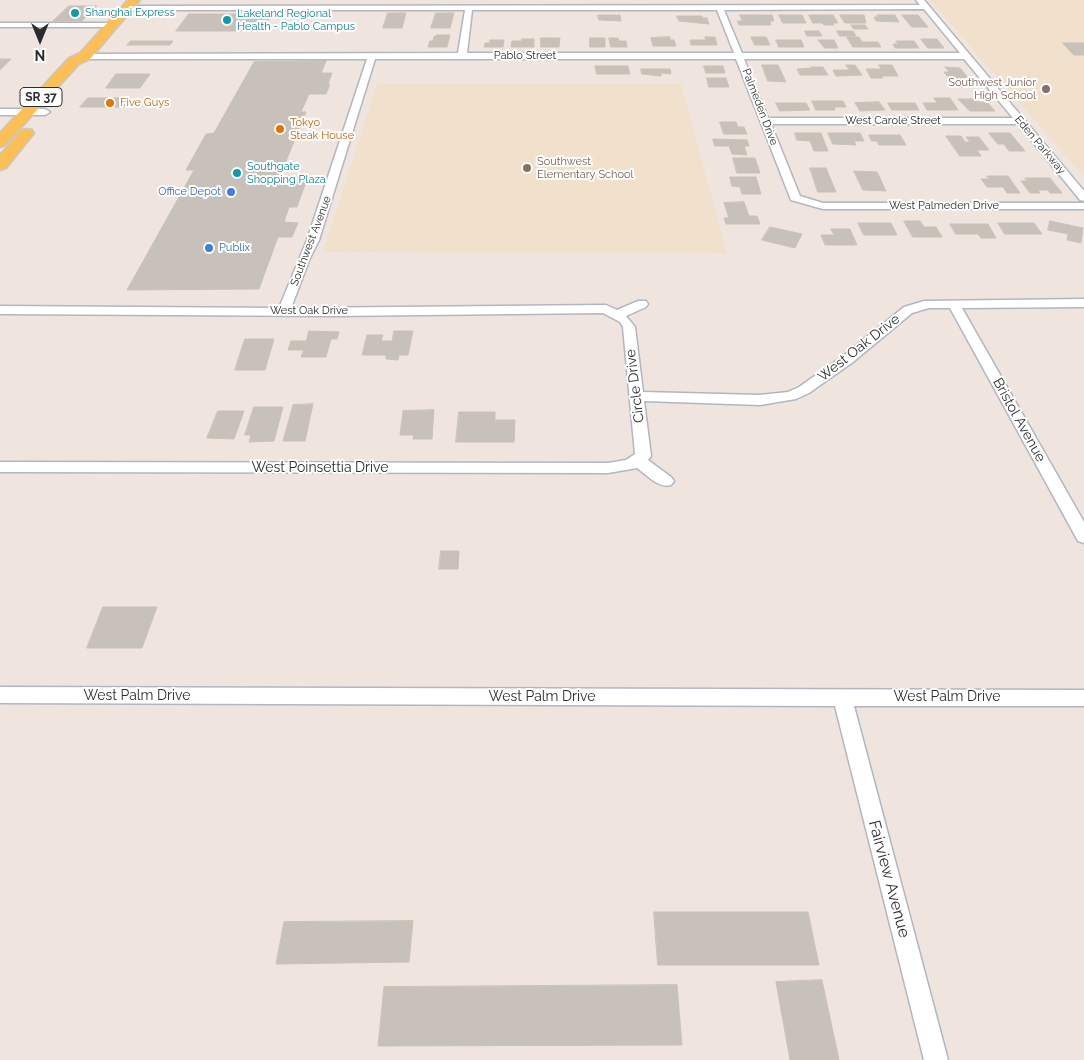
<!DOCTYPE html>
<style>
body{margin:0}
#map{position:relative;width:1084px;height:1060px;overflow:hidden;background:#efe5de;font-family:Raleway,sans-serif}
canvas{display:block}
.north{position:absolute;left:15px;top:15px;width:50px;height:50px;-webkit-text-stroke:4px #fff;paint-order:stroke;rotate:180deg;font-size:14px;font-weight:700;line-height:20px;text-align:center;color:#2c2c2c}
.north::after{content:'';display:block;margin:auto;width:18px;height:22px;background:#2c2c2c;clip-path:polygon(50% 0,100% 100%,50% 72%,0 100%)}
</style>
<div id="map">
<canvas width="1084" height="1060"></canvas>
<div class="north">N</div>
</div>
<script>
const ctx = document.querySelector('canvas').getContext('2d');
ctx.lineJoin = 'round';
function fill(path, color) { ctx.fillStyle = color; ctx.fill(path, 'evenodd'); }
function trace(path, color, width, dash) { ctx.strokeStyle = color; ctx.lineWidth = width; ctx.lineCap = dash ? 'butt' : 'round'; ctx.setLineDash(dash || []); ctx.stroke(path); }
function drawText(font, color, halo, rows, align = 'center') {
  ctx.font = font + ' Raleway,sans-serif'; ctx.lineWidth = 4; ctx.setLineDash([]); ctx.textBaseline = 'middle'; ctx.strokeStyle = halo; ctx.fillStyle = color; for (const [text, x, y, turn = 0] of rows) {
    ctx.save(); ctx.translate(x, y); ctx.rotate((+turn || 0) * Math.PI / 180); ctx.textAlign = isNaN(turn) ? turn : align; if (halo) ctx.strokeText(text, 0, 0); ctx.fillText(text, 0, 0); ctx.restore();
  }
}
const education = new Path2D(`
 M930 0H1084V177Z
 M377 84H681L727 253 323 252Z`);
const building = new Path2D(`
 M69 6H97L82 21H53Z
 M388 13H406L402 28H383Z
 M436 13H454L450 28H431Z
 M189 14H272L265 25H257L253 31H176Z
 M598 15H620L621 21 599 20Z
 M740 15H772L774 21H770L771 25H739L737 21H742Z
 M779 15H802L806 23H783Z
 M809 15H833L838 23H833L834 25H824L822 23H813Z
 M840 15H864L866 23H845Z
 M877 15H895L899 22 876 21 874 17H878Z
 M902 15H918L928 27H912Z
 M677 16H702V18H707L709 24 679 21Z
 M851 25H865L868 29H854Z
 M805 31H819L822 36H807Z
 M837 31H853L856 36H840Z
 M437 35H450L447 47H428L430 41H433L434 37Z
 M670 37V40H674L676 46H653L651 38Z
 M705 37H715L717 45H691L690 40H706Z
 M751 37H766L770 45H755Z
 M847 37H859L862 42H878L881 47H853Z
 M541 38H560L559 47H541Z
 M590 38H605V47H590Z
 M609 38H618L619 41H626L627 47H611Z
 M522 39H534V47H511L512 41H522Z
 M921 39H937L944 48H928Z
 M490 40H504L503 47H484L485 43H490Z
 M776 40H801L804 47H779Z
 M818 40H834L838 48H825Z
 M131 41H173L170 45H127Z
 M896 41H914L919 48H895L893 44H898Z
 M1063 43H1084V55H1074Z
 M0 59H11L0 70Z
 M326 61 321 73H332L328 84H330L326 94H309L301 112H306L280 176H308L297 207H289L284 222 298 223 292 237H278L259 289 127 290 194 170H186L206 134 214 133 254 62Z
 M762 65H778L786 82 768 81Z
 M846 65H855L862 75 836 76 833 70H849Z
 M879 65H892L898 76H882L883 78H871L866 69H881Z
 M595 66H628L630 74H597Z
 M704 66H723L725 73H706Z
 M811 67H823L828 75H800L797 69 812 68Z
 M945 67 960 68 969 79H954L952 76H947L944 72H949Z
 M641 69H670L671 74 661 73V76L642 74Z
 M116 74H150L140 88H106Z
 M707 78H726L729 87H709Z
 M88 98H131L124 107H80Z
 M934 98H950L958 110H927L923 103H937Z
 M958 99H976L978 102H987L995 111H970Z
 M812 101H843L846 107H834L835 110H816Z
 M879 102 885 110 860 111 855 103Z
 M776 103H806L810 110 780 111Z
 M888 103H915L919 110H892Z
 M720 122H736L738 127H744L747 134H724Z
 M795 133H821L828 151H814L810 141 797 140Z
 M828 133H860L864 141H854L856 145 833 144Z
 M989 133H1010L1025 151H1009L1004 144H998Z
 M869 135H900L906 145H879L877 141H872Z
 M946 136H961L965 142H970L966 137H979L989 150H977L981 156H960Z
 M713 139 747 140 749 146H744L747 155 732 154 729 146H715Z
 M733 158H755L760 173H737Z
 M810 168H826L836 192H818Z
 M854 171 877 172 886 191 863 190Z
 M987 176H1008L1020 193H1007L1003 187H987L981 179H989Z
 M730 177H756L761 194H742L740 187 732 186Z
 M1025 178H1050L1062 193H1050L1048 190H1038L1040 193H1030L1021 181H1027Z
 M744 202 749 216H757L760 224H726L724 218H729L724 203Z
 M904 221H920L924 227H936L942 237H913Z
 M1050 221 1083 228 1081 243 1067 240 1068 234 1048 230Z
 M858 223H891L897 235H864Z
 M998 223H1034L1042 234H1005Z
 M950 224H988L996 238H981L978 234H956Z
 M770 227 802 234 795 248 762 240Z
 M831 229H850L857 245H825L821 235H834Z
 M309 331 339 332 337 339H331L326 357H301L304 350H288L291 341H306Z
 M394 331H413L408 355H399L398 360 386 359V355H362L367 335H383L381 341H392Z
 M245 339H274L265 370H235Z
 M313 404 305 441H283L293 405Z
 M254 407H283L274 441 249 442 251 435H245Z
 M434 410 432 439H413L414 435H400L403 411Z
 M218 411H244L234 439 207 438Z
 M459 412H495V420H515L514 442H456Z
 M441 551H459L458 569H439Z
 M103 607H157L142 648H87Z
 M654 912H808L819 965H658Z
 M413 921 409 962 276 964 284 922Z
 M822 980 839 1060H790L776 982Z
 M677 985 682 1045 378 1046 384 987Z`);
const street = new Path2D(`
 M916 0H924L1084 191V201L1080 200 1018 124H771L800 196 823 203H1084V209H823L791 200 736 59H375L319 240 310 258 291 308 606 305 617 310 638 301H646L648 304 646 307 626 316 635 327 643 392 760 395 788 392 799 387 843 356 904 307 924 301 1084 299V307L962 308 1084 522V543L1078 541 950 308H929L912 313 853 362 809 393 796 399 760 405 644 401 651 456 648 460 671 477 674 481 671 485C659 489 647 475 637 468L608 473 0 472V462L608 463 626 460 635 454 623 327 620 322 603 313 334 316 0 314V306L279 308 307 240 367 59H85L82 58V54L458 53 465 10H124V6L920 5ZM924 9 960 53H742L724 10ZM472 10H717L734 53H467ZM744 59H964L1013 118H768Z
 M0 23H112L116 25 112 27H0Z
 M0 109H45L50 112 45 115H0Z
 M0 687 1084 690V706H854L948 1060H924L835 706 0 703Z`);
const primary = new Path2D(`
 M128 0H140L90 59 79 64 5 145 0 147V133L69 58 80 53Z
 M27 129 32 130 34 133 6 168 0 170V155L22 130Z`);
const markers = [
 [75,13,5,"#0f9aa8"],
 [227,20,5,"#0f9aa8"],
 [1046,89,5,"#8d6e63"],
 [110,103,5,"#e8710a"],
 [280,129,5,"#e8710a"],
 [527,168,5,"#8d6e63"],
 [237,173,5,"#0f9aa8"],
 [231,192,5,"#3f7fe0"],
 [209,248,5,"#3f7fe0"]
];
const farCulturenames = [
 ["Shanghai Express",85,13],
 ["Lakeland Regional",237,14],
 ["Health - Pablo Campus",237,27],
 ["Southgate",247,167],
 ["Shopping Plaza",247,180]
];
const farStreetnames = [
 ["Pablo Street",525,56],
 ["Palmeden Drive",760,107,69],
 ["West Carole Street",893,121],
 ["Eden Parkway",1040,145,50],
 ["West Palmeden Drive",944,206],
 ["Southwest Avenue",311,241,-69],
 ["West Oak Drive",309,311]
];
const farEducationnames = [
 ["Southwest Junior",1036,83],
 ["High School",1036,96],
 ["Southwest",537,162,"left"],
 ["Elementary School",537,175,"left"]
];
const farFoodnames = [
 ["Five Guys",120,103],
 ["Tokyo",290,123],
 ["Steak House",290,136]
];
const farShopnames = [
 ["Office Depot",221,192],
 ["Publix",219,248,"left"]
];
const shields = [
 [41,97,42]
];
const shieldNames = [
 ["SR 37",41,97]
];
const streetNames = [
 ["West Oak Drive",859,348,-38],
 ["Circle Drive",635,386,-97],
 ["Bristol Avenue",1019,420,61],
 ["West Poinsettia Drive",320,468],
 ["West Palm Drive",137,696],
 ["West Palm Drive",542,697],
 ["West Palm Drive",947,697]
];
const nearStreetnames = [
 ["Fairview Avenue",889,879,75]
];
fill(education, '#f1e1cc');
fill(building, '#c7c1b9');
trace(building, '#cbc1b7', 1);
trace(street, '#b2b6c1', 3);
trace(primary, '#c8c8c8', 3);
fill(street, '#fff');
fill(primary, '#fbbf56');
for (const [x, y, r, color] of markers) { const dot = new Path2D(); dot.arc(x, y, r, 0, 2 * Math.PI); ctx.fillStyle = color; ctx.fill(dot); trace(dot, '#fff', 2); }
drawText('11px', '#0d838f', '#fff', farCulturenames, 'left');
drawText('11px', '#2c2c2c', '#fff', farStreetnames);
drawText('11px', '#785e54', '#fff', farEducationnames, 'right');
drawText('11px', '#c56008', '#fff', farFoodnames, 'left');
drawText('11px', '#366cbe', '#fff', farShopnames, 'right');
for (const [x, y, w] of shields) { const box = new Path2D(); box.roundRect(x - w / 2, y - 9.5, w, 19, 4); ctx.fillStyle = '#fff'; ctx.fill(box); trace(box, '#2c2c2c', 1); }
drawText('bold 12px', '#2c2c2c', null, shieldNames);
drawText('14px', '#2c2c2c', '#fff', streetNames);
drawText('16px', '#2c2c2c', '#fff', nearStreetnames);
</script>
